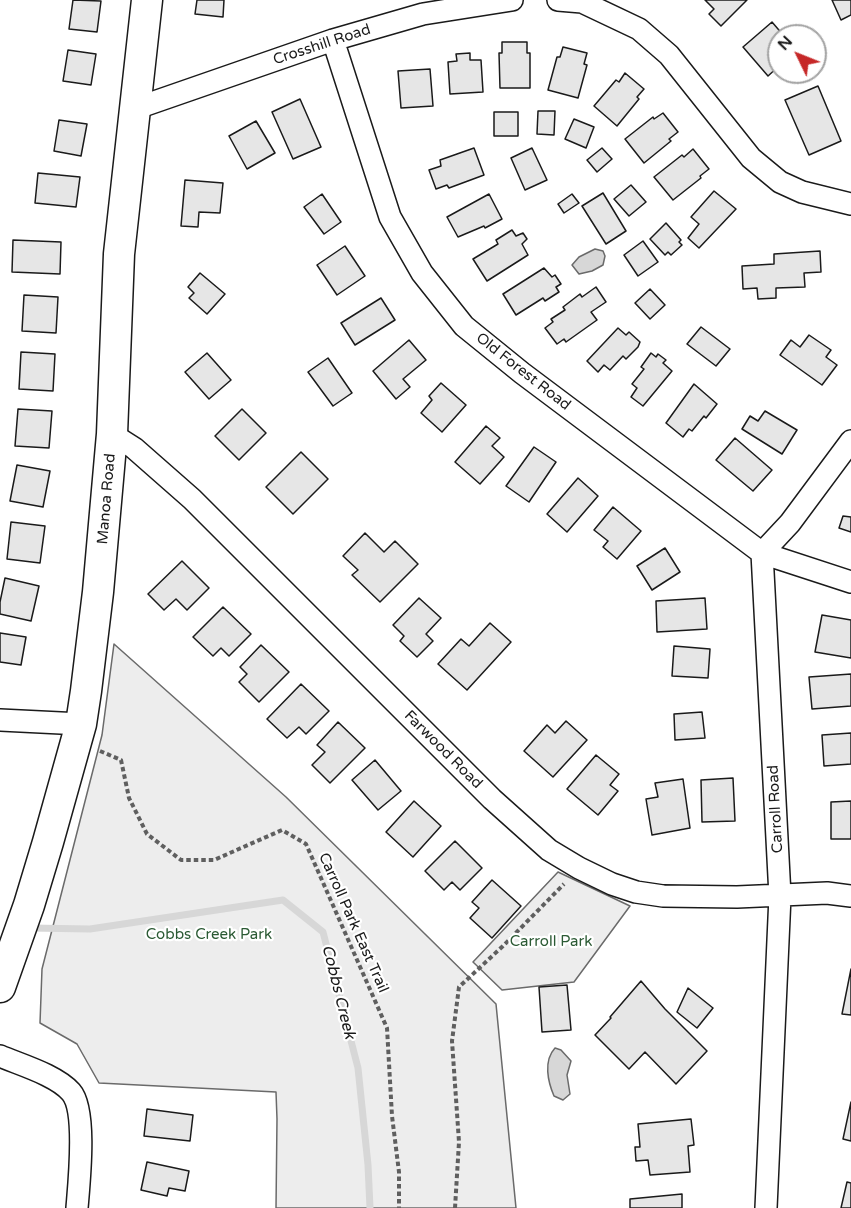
<!DOCTYPE html>
<style>
body{margin:0}
#map{position:relative;width:851px;height:1208px;overflow:hidden;background:#fff;font-family:"Varela Round",sans-serif}
canvas{display:block}
.north{position:absolute;left:767px;top:24px;width:60px;height:60px;box-sizing:border-box;background:#fff;border:2px solid #a3a3a3;border-radius:50%;rotate:313deg;font-size:16px;font-weight:700;line-height:24px;text-align:center;color:#1a1a1a}
.north::after{content:'';display:block;margin:auto;width:21px;height:27px;background:#c62828;clip-path:polygon(50% 0,100% 100%,50% 72%,0 100%)}
</style>
<div id="map">
<canvas width="851" height="1208"></canvas>
<div class="north">N</div>
</div>
<script>
const ctx = document.querySelector('canvas').getContext('2d');
ctx.lineJoin = 'round';
function fill(path, color) { ctx.fillStyle = color; ctx.fill(path, 'evenodd'); }
function trace(path, color, width, dash) { ctx.strokeStyle = color; ctx.lineWidth = width; ctx.lineCap = dash ? 'butt' : 'round'; ctx.setLineDash(dash || []); ctx.stroke(path); }
function drawText(font, color, halo, rows, align = 'center') {
  ctx.font = font + ' "Varela Round",sans-serif'; ctx.lineWidth = 4.5; ctx.setLineDash([]); ctx.textBaseline = 'middle'; ctx.strokeStyle = halo; ctx.fillStyle = color; for (const [text, x, y, turn = 0] of rows) {
    ctx.save(); ctx.translate(x, y); ctx.rotate((+turn || 0) * Math.PI / 180); ctx.textAlign = isNaN(turn) ? turn : align; if (halo) ctx.strokeText(text, 0, 0); ctx.fillText(text, 0, 0); ctx.restore();
  }
}
const built = new Path2D(`
 M114 644 286 797 496 1004 516 1208H276L277 1119 276 1092 99 1083 77 1044 40 1023 42 969 102 735Z
 M558 872 630 906 574 982 502 990 473 962Z`);
const water = new Path2D(`
 M595 249 603 251 605 256 603 265 592 271 579 274 572 265 579 257Z
 M555 1048 561 1050 571 1061 567 1075 570 1094 563 1100 554 1096C548 1082 543 1061 555 1048Z`);
const stream = new Path2D(`
 M30 928 90 929 283 900 323 932 358 1068 368 1165 370 1208`);
const building = new Path2D(`
 M73 0 101 1 97 32 69 29Z
 M197 0H224L223 17 195 14Z
 M705 0H747L721 26 709 14 714 9Z
 M832 0H851V15L841 20Z
 M772 22 784 36H779V66L768 76 743 47Z
 M502 42H527V53H530V88H500L499 53H502Z
 M563 47 587 53 584 64 587 65 578 98 548 90 557 57H560Z
 M68 50 96 54 91 85 63 81Z
 M470 53V60H481L483 92 450 94 448 62 457 61 456 54Z
 M430 69 433 106 401 108 398 71Z
 M625 73 644 89 637 97 639 99 617 126 594 106 616 80 619 82Z
 M818 86 841 141 809 155 785 100Z
 M300 99 321 147 293 159 272 112Z
 M538 111H555L554 135 537 134Z
 M494 112H518V136H494Z
 M663 113 678 132 669 139 671 141 644 163 625 139 653 117 654 119Z
 M574 119 594 127 586 148 565 139Z
 M59 120 87 124 81 156 54 151Z
 M256 121 275 153 247 169 229 136Z
 M474 148 484 175 449 188 447 185 436 189 429 170 441 166 440 160Z
 M532 148 547 180 525 190 511 158Z
 M602 148 612 159 597 172 587 160Z
 M693 149 709 169 700 176 701 178 673 200 654 177 682 155 684 157Z
 M38 173 80 177 76 207 35 203Z
 M185 180 223 183 220 213 199 212 198 227 181 226Z
 M631 185 646 202 629 216 614 199Z
 M714 191 736 209 699 248 688 238 699 224 691 217Z
 M603 193 626 231 606 244 582 206Z
 M322 194 341 222 324 234 304 207Z
 M489 194 502 219 485 228 484 226 458 237 447 217Z
 M572 194 579 203 564 213 558 204Z
 M666 223 681 240 679 242 682 245 671 255 668 252 665 255 650 239Z
 M512 230 516 236 523 233 527 239 522 244 528 255 487 281 473 259 498 244 496 240Z
 M13 240 61 242 60 274 12 272Z
 M643 241 658 262 638 276 624 255Z
 M345 246 365 276 337 295 317 265Z
 M820 251 821 272 804 273 805 287 776 288V298L758 299 757 288 743 289 742 266 774 264V254Z
 M544 268 552 277 555 275 561 284 556 287 559 292 545 301 543 298 516 315 503 294Z
 M200 273 225 294 207 314 189 298 194 293 188 287Z
 M596 287 606 302 591 312 597 320 566 342 564 339 557 344 545 328 553 322 551 319 565 310 563 307 580 294 582 297Z
 M650 289 665 305 650 319 635 303Z
 M24 295 58 297 56 333 22 331Z
 M381 298 395 320 355 345 341 323Z
 M701 327 730 349 716 366 687 344Z
 M618 328 626 335 629 332 640 342 638 347 626 359 623 356 610 370 604 365 598 372 587 361Z
 M809 335 831 350 826 357 837 365 822 385 780 355 791 340 800 347Z
 M409 340 426 360 403 379 410 387 396 399 373 371Z
 M21 352 55 354 53 391 19 389Z
 M207 353 231 380 209 399 185 372Z
 M651 353 656 357 658 354 666 360 663 363 672 371 643 406 631 397 637 388 632 384 644 369 641 367Z
 M328 358 352 393 333 406 308 372Z
 M441 383 466 405 442 432 421 413 432 400 429 396Z
 M694 384 717 404 706 418 704 416 692 431 689 429 683 437 666 423Z
 M18 409 52 411 49 448 15 446Z
 M242 409 266 433 239 460 215 436Z
 M765 411 797 430 782 454 742 429 750 416 758 421Z
 M486 426 500 438 492 446 504 457 480 484 455 462Z
 M735 438 772 470 753 491 716 460Z
 M534 447 556 462 529 502 506 486Z
 M301 452 328 479 293 514 266 487Z
 M17 465 50 471 43 507 10 501Z
 M578 478 598 496 567 532 547 514Z
 M613 507 641 531 617 559 603 547 608 541 594 530Z
 M843 516 851 517V532L839 528Z
 M11 522 45 526 40 563 7 559Z
 M365 533 384 552 395 541 418 564 380 602 352 575 358 570 343 556Z
 M665 548 680 572 652 590 637 566Z
 M182 561 209 588 187 610 176 599 164 610 148 594Z
 M5 578 39 586 31 621 0 614V602Z
 M419 598 441 618 426 634 433 641 417 657 400 641 404 636 393 625Z
 M705 598 707 629 657 632 656 601Z
 M223 607 251 634 229 656 221 648 213 656 193 637Z
 M822 615 851 620V658L815 652Z
 M490 623 511 642 467 690 438 664 461 639 469 646Z
 M0 633 26 637 21 665 0 662Z
 M261 645 289 672 259 702 239 682 247 674 240 667Z
 M674 646 710 649 708 678 672 676Z
 M851 674V706L812 709 809 677Z
 M301 684 329 711 306 734 299 727 287 738 267 719Z
 M702 712 705 738 675 740 674 714Z
 M566 721 587 740 553 777 524 751 547 725 555 733Z
 M338 722 365 748 330 783 312 765 325 752 317 745Z
 M851 733V764L824 766 822 735Z
 M596 755 619 774 610 785 618 791 598 815 567 789Z
 M375 760 401 791 378 810 352 780Z
 M733 778 735 821 702 822 701 780Z
 M683 779 690 828 652 835 646 799 658 797 655 783Z
 M414 801 441 826 413 857 386 832Z
 M851 801V839H831V802Z
 M455 841 482 868 460 890 452 882 444 890 425 871Z
 M492 880 521 906 492 938 470 918 479 908 472 902Z
 M851 969V1015L842 1014Z
 M641 981 665 1009 707 1051 676 1084 645 1052 629 1069 595 1035 611 1018 610 1017Z
 M567 985 571 1030 542 1032 539 987Z
 M688 988 713 1008 697 1028 677 1012Z
 M851 1102V1141L843 1139Z
 M147 1109 193 1115 190 1141 144 1136Z
 M691 1119 694 1145 688 1146 690 1172 650 1175 648 1160 636 1161 635 1147H640L638 1124Z
 M147 1162 189 1171 185 1191 169 1188 167 1196 141 1190Z
 M847 1182 851 1183V1208H841Z
 M682 1194V1208H630V1199Z`);
const path = new Path2D(`
 M100 751 121 760 129 798 147 834 181 860H214L282 830 306 844 387 1028 392 1116 399 1172V1208
 M455 1208 459 1142 452 1041 459 987 503 946 564 884`);
const minor = new Path2D(`
 M558 0 582 2 639 29 669 55 751 158 780 182 802 192 851 204
 M333 40 390 217 422 273 464 326 522 373 762 553 851 582
 M137 108 333 40 423 14 512 0
 M112 434 134 448 192 499 492 799 549 850 579 868 612 884 636 892 663 896 737 897 827 893 851 896
 M0 720 81 724
 M0 1056C21 1065 56 1075 71 1092 87 1110 79 1183 77 1208
 M766 1208 780 896 762 553 790 523 851 441`);
const secondary = new Path2D(`
 M0 987 29 905 48 842 81 724 86 691 98 592 112 434 119 254 147 0`);
const streetNames = [
 ["Crosshill Road",322,45,-18],
 ["Old Forest Road",523,372,38],
 ["Manoa Road",107,499,-85],
 ["Farwood Road",443,750,45],
 ["Carroll Road",776,809,-93],
 ["Carroll Park East Trail",353,923,66]
];
const parkNames = [
 ["Cobbs Creek Park",209,935],
 ["Carroll Park",551,942]
];
const waterNames = [
 ["Cobbs Creek",338,992,76]
];
fill(built, '#ededed');
trace(built, '#6a6a6a', 1.5);
fill(water, '#d7d7d7');
trace(water, '#6a6a6a', 1.5);
trace(stream, '#d7d7d7', 7);
fill(building, '#e6e6e6');
trace(building, '#1a1a1a', 1.5);
trace(minor, '#1a1a1a', 24);
trace(secondary, '#1a1a1a', 33);
trace(path, '#5f5f5f', 4, [4.5, 3]);
trace(minor, '#fff', 21);
trace(secondary, '#fff', 30);
drawText('15px', '#1a1a1a', '#fff', streetNames);
drawText('15px', '#2b5a34', '#fff', parkNames);
drawText('italic 16px', '#1a1a1a', '#fff', waterNames);
</script>
